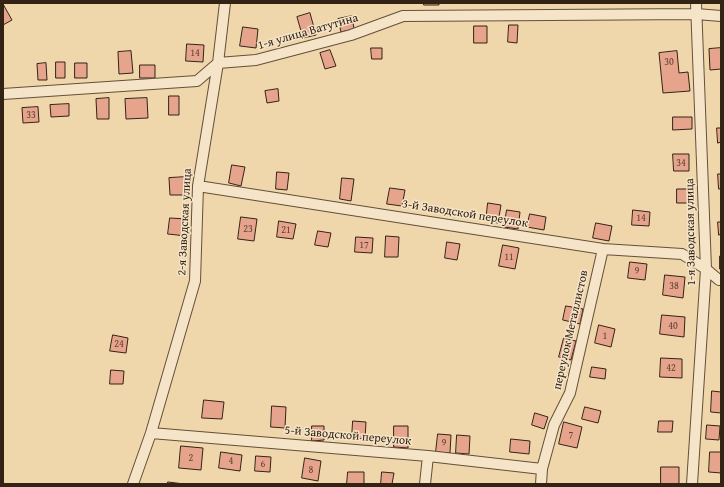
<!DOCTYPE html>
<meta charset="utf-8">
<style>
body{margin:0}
#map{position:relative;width:724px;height:487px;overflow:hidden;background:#f0d6ab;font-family:"Gentium Book Plus",serif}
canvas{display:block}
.frame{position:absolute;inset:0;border:4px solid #332315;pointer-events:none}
</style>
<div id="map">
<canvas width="724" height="487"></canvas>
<div class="frame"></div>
</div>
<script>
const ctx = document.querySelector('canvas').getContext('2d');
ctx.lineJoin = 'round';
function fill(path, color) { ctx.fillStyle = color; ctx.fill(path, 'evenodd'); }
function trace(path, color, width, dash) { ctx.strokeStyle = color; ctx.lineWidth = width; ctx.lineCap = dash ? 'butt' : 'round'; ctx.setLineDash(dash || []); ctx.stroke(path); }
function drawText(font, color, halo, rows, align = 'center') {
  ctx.font = font + ' "Gentium Book Plus",serif'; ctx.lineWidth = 3; ctx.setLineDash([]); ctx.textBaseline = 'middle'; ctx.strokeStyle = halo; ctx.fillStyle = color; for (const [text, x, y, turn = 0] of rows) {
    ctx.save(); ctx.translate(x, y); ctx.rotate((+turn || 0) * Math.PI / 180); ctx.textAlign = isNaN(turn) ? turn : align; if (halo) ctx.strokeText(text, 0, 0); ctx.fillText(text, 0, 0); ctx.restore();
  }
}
const building = new Path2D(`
 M424 3H439V5H424Z
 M3 4 12 20 3 25Z
 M310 13 316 35 303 38 297 17Z
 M352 16 354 29 341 32 338 19Z
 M509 25H518L517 43 508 42Z
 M474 26H487V43H474Z
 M243 27 258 29 256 48 240 46Z
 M187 44 204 45 203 62 186 61Z
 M371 48H382V59H372Z
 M721 48V69L710 70 709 49Z
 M330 50 336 66 325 69 320 53Z
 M131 51 133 73 119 74 118 52Z
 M677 51 679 73 688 72 690 91 663 93 659 53Z
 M56 62H65V78H56Z
 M46 63 47 80H38L37 64Z
 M75 63H87V78H75Z
 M140 65H155V78H140Z
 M278 89 279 101 267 103 265 91Z
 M169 96H179V115H169Z
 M109 98V119H97L96 99Z
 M147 98 148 118 126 119 125 99Z
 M69 104V116L51 117 50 105Z
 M38 107 39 122 23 123 22 108Z
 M673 117H692V129L673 130Z
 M717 128H721V142L718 143Z
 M673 154H689V171H674Z
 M232 165 245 167 241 186 229 183Z
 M277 172 289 173 287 190 276 189Z
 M718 174H721V189H719Z
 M186 177 187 195H170L169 178Z
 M342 178 354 179 351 201 340 199Z
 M390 188 405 190 402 206 387 204Z
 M677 189H690L691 203H677Z
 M488 203 501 205 498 223 486 221Z
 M507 210 520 212 518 229 504 227Z
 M633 210 650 212 649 226 632 225Z
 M530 214 546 217 544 230 527 227Z
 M241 217 257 219 254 241 238 239Z
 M170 218 187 219 186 236 168 234Z
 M279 221 296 224 293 239 277 237Z
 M718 222H721V234L719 235Z
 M596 223 612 226 609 241 593 238Z
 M318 231 331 233 328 247 315 245Z
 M386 236 399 237 398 257H385Z
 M356 237 373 238 372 253 355 252Z
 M447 242 460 244 457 260 445 258Z
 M503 245 519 248 515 269 499 266Z
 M720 256H721V269H720Z
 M630 262 647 264 645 280 628 278Z
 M665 275 685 277 683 298 663 295Z
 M566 306 583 309 580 324 563 320Z
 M662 315 685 317 684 337 660 334Z
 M599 325 615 329 611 347 595 343Z
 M113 335 128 338 126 353 110 351Z
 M564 338 576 341 571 360 559 357Z
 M661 358 682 359V378L660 377Z
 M592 367 606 369 605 379 590 377Z
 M111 370 124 371 123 384H110Z
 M712 391 721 392V413L711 412Z
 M204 400 224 402 222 419 202 418Z
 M272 406 286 407 285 428 271 427Z
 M585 407 601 411 598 423 582 419Z
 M535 413 548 417 544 429 532 425Z
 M353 421 366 422 365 439 352 438Z
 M659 421H673L672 432H658Z
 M564 422 582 427 577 448 559 444Z
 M707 425 720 426 719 440 706 439Z
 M312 426H324V440L312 441Z
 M394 426H408V448L394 447Z
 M438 434 451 435 450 453 436 452Z
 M457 435 470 436 469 454 456 453Z
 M511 439 530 441 529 454 510 452Z
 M181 446 203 448 201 470 179 468Z
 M221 452 242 455 240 471 219 468Z
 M710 452H721V473L709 472Z
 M256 456 271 457 270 472 255 471Z
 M305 458 321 461 318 481 302 478Z
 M661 467H679V484H661Z
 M348 472H364V484H347Z
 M382 472 394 473 392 484H381Z
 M168 482 184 484H168Z`);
const street = new Path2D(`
 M3 94 197 81 218 63 256 60 351 35 403 16 696 14 721 16
 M198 186 603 249 682 254 706 269 719 280H721
 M151 433 428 456 542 469
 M133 484 151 433 195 281 198 186 218 63 225 3
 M425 484 428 456
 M541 484 542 469 554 425 570 393 603 249
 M692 484 706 269 696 3`);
const numberNames = [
 ["14",195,53],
 ["30",669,62],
 ["33",31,115],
 ["34",681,163],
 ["14",641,218],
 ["23",248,229],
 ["21",286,230],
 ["17",364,245],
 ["11",509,257],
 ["9",637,271],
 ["38",674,286],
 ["40",673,326],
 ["1",605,336],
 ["24",119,344],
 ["42",671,368],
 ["7",571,435],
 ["9",444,443],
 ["2",191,458],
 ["4",231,461],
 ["6",263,464],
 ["8",311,470]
];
const streetNames = [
 ["1-я улица Ватутина",308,32,-16],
 ["3-й Заводской переулок",465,214,9],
 ["2-я Заводская улица",185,222,-87],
 ["1-я Заводская улица",691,232,-91],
 ["переулок Металлистов",571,330,-77],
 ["5-й Заводской переулок",348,436,5]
];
fill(building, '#e6a48d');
trace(building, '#332315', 1);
trace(street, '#62503a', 12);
trace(street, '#f5e4c8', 10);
drawText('10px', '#604333', null, numberNames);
drawText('12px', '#332315', '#f5e4c8', streetNames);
</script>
